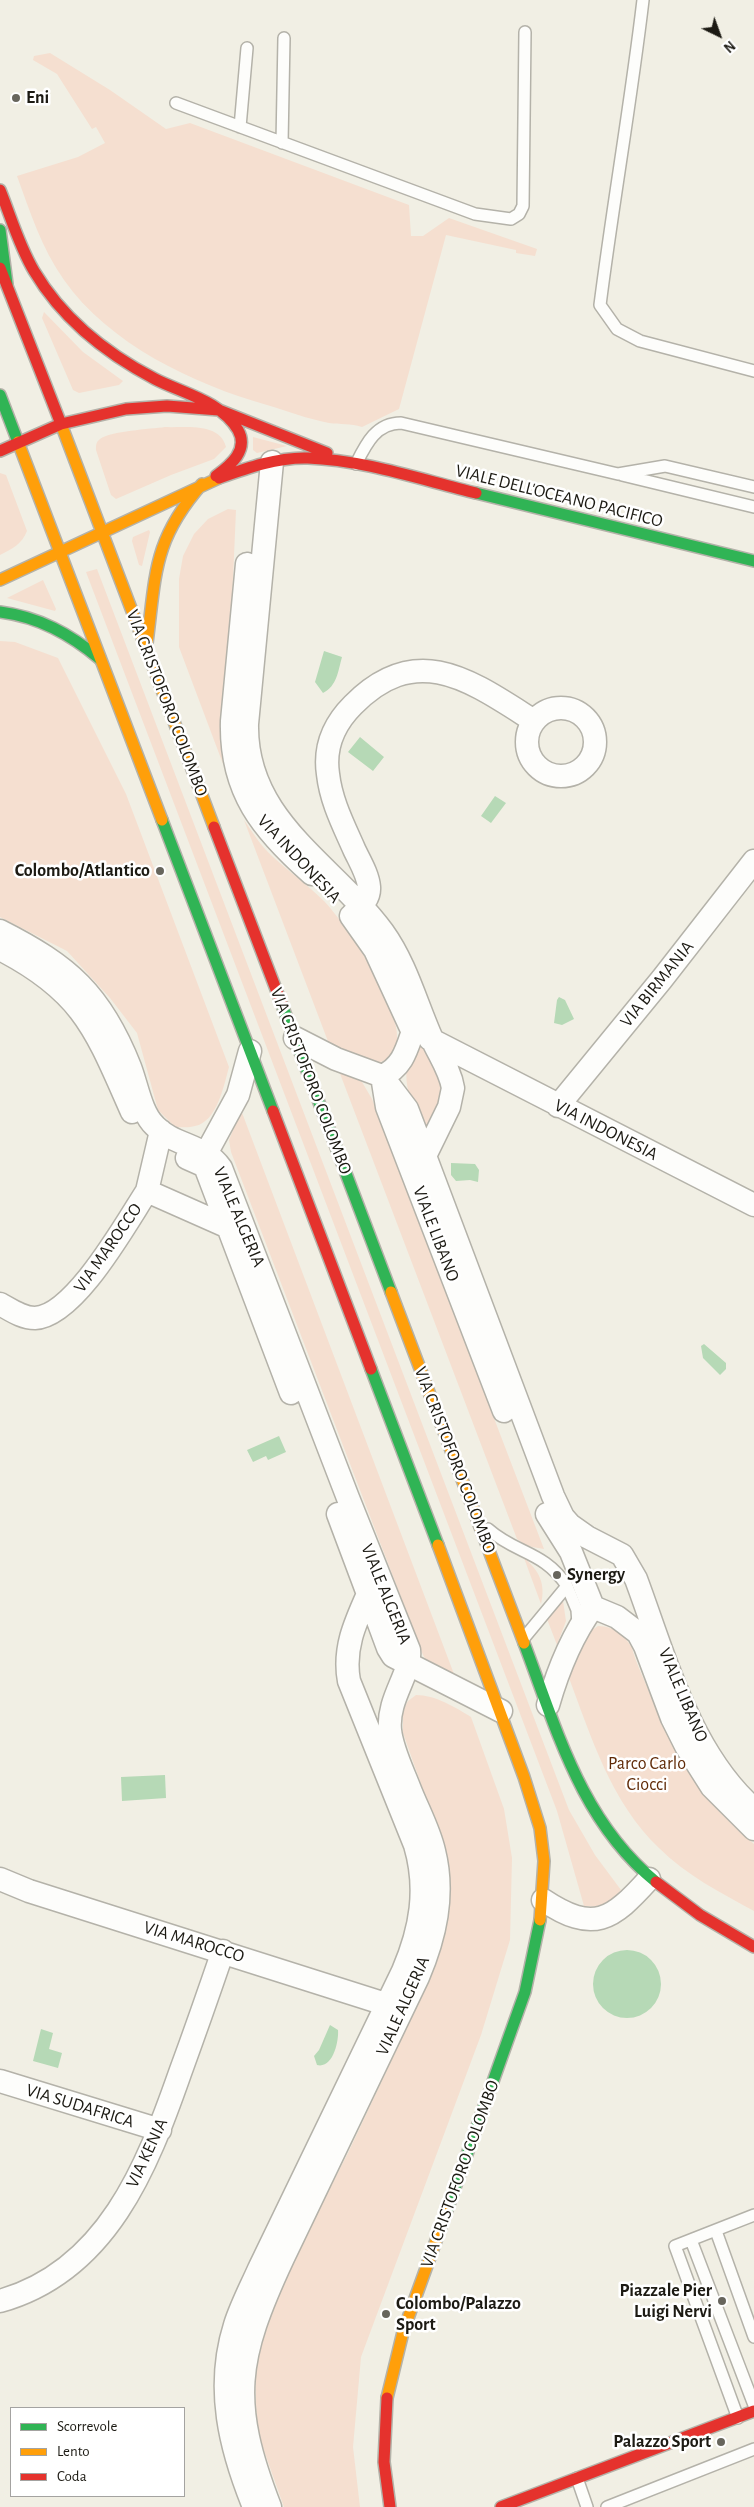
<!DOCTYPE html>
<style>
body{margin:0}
#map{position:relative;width:754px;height:2507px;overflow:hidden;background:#f1efe4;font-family:"Alegreya Sans",sans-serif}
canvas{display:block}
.legend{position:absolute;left:10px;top:2407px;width:175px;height:90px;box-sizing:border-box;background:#fff;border:1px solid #a4a3a1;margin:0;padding:6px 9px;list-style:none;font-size:15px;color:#1c1a13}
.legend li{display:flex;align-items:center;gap:10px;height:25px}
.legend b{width:25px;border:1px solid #a4a3a1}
.north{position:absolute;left:694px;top:10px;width:50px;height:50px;-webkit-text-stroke:4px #fff;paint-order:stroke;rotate:138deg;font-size:14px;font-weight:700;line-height:20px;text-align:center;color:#1c1a13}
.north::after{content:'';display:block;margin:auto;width:18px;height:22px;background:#1c1a13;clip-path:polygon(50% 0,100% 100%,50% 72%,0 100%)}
</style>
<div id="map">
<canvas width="754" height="2507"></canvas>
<ul class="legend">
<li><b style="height:6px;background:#30b455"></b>Scorrevole</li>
<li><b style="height:6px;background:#ff9f0a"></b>Lento</li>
<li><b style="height:6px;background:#e5322d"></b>Coda</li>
</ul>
<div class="north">N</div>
</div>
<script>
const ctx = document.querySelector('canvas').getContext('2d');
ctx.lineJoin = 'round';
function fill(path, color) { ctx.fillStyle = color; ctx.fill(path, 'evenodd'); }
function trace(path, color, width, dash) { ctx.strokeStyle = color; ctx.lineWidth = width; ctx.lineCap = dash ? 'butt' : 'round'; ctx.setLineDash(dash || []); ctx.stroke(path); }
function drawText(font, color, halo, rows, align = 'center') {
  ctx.font = font + ' "Alegreya Sans",sans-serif'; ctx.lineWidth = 5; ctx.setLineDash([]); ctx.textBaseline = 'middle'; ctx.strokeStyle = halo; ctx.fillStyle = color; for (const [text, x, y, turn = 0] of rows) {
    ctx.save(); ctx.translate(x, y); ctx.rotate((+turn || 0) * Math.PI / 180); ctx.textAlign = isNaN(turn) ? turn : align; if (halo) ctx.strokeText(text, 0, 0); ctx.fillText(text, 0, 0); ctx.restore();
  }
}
const green = new Path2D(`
 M50 53 110 90 166 129 190 123 409 205 411 236H423L449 218 537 249 535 256 516 253V250L446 235 399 409 362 427C350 423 341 425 329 423 308 419 287 411 267 405 193 384 109 344 64 280 42 249 30 212 17 176L78 157 105 143 96 127 92 129 57 74 33 60 34 56Z
 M44 312 83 352 123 381 119 385 79 393 73 390 42 318Z
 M165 427C185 428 220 422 226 447L214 459 171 475 116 499 111 495 96 450C96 445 96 442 100 439 111 431 150 429 165 427Z
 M253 437 287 446 257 453 253 450Z
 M0 473 6 475 27 531C22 544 12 549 0 555Z
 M228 509 236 510 232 602 220 737 223 764 179 647V579L183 556 194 534 208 519Z
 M149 530 150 532 142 566 139 565 132 541 133 537Z
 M97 569 569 1810 595 1855 621 1890C610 1904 601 1908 584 1906L557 1811 86 572Z
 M43 580 56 609 55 611 7 598Z
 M0 641 15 642 58 658 126 794 229 1067C224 1085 217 1122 195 1126 189 1128 181 1127 175 1127L158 1110 137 1033 110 998 67 951 0 917Z
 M244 820C253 833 261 846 272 856 289 872 308 885 324 901 344 921 440 1056 375 1063L329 1044Z
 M420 1043 424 1045 439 1074 445 1095 433 1124 424 1131C411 1101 394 1071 420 1043Z
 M339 1071 362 1082 372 1099 544 1549 527 1546 517 1539Z
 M241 1110 457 1682 427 1662 423 1655 231 1152 229 1140Z
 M524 1558C539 1570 546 1584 541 1604Z
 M563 1601 566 1621 557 1645 547 1619Z
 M598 1626C615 1627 623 1633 632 1648 636 1663 644 1679 650 1694 675 1756 702 1801 754 1844V1911C721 1893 686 1875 659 1848 611 1802 592 1739 569 1678L586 1634Z
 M416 1695C435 1695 455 1707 471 1717L504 1809 512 1858 510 1940 481 2035 361 2357 353 2447 360 2507H284L257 2431 255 2374 259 2348 266 2326 305 2236 348 2153 422 1995 441 1948 449 1914 450 1883 447 1858 403 1733V1710L408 1701Z`);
const water = new Path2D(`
 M324 651 342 657C338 671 337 686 323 693L315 682Z
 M360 737 384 757 373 771 348 752Z
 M495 796 506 803 491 823 481 816Z
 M559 997 565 1000 574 1019 562 1025 554 1023 557 1000Z
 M451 1163 475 1164 479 1170 478 1182 470 1180 456 1181 451 1175Z
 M704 1344 726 1363V1369L720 1375 703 1358 701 1346Z
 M279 1436 286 1452 268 1460 266 1456 253 1462 247 1450Z
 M165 1775 166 1798 122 1801 121 1777Z
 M593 1984a34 34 0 1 1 68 0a34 34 0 1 1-68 0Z
 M330 2025 338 2030C339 2041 333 2069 317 2065L314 2056 319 2050Z
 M41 2029 53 2033 49 2049 62 2053 58 2068 33 2061Z`);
const lane = new Path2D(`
 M643 0C631 102 613 203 600 305L617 329 640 341 754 371
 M176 103 475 214 511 219 519 214 523 206 525 32
 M240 127 247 48
 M282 143 284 38
 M356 464C366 444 376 423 401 423L618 474 665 466 754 487
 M622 475 754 507
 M488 1529C516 1554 544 1551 567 1586L524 1638
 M567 1586 577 1610 578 1624
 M716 2231 754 2337
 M691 2240 754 2405
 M738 2418 675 2246 754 2215
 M577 2478 587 2507
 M607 2507 754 2449`);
const street = new Path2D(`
 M272 462 247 724C245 821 332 863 383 932 406 964 416 1003 432 1039 439 1055 450 1070 453 1088L449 1107 425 1156 553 1496 563 1517 570 1525 587 1537 622 1555 636 1579C665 1657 690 1753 754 1809
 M247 564 232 721C230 791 262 830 312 874
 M527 742a34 34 0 1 1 68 0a34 34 0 1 1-68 0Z
 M352 915C360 907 370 899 369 887 368 874 359 860 354 849 343 824 331 801 328 774 324 747 334 724 353 705 417 640 471 681 534 721
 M351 916 375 950 411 1028
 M0 931C69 966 101 994 130 1067 137 1085 141 1113 155 1126 174 1146 204 1144 221 1168L348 1498 409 1650C412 1673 387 1698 390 1730 392 1749 402 1769 409 1787 417 1808 429 1829 434 1851 445 1895 435 1937 418 1977L283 2258C236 2359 229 2401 270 2507
 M0 949C84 992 96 1031 132 1112
 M412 1034C406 1052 401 1068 382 1076L387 1107 504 1411
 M295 1038 336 1059 382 1076 407 1109 425 1156 418 1158
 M430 1039 754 1205
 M558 1106 662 979 754 861
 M187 1158 205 1166 291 1393
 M205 1166 207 1152 238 1095 250 1051
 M147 1191 161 1131
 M0 1304C11 1310 22 1318 35 1318 75 1316 126 1223 147 1191L226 1226 234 1224
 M547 1514 571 1552 593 1607 617 1617 638 1633 645 1646 672 1718 686 1746 712 1787 754 1829
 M368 1594 388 1648 393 1656 501 1711
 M548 1705C558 1670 571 1637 593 1607
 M0 1879 29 1891 401 2009
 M543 1900C594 1934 612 1920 649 1879
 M0 2081 160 2130
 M0 2301C107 2271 147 2167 180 2073 195 2032 209 1992 223 1951
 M254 2507C230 2448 215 2388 235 2325 241 2306 251 2287 259 2269L403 1971C421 1929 428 1889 415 1845L349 1681C343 1649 355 1623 368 1594L338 1514`);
const fast = new Path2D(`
 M0 230 7 284
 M0 395 18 442
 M476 493 754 561
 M0 612C39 617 70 634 100 659
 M162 820 273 1111
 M282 1005 391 1292
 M371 1369 438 1545
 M524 1643C557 1730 581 1821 656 1882
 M446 2213 525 1992 540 1920`);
const slow = new Path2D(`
 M61 424 214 827
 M18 442 162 820
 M0 580 219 478
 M147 643C156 573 153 540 202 484
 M391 1292 524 1643
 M438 1545 524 1777 540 1828 544 1861 540 1920
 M387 2398 403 2332 446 2213`);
const jam = new Path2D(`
 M0 190C11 217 19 246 34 271 62 318 107 354 155 379 182 393 221 401 238 430 249 450 231 465 216 476
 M0 268 61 424
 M0 451 61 424 126 409 167 406 219 410 327 453
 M219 478C247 468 278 457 308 458 364 460 422 480 476 493
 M214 827 282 1005
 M273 1111 371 1369
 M656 1882 700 1915 754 1947
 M387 2398 384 2462 390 2507
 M501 2507 754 2411`);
const markers = [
 [16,98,5,"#67655c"],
 [160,871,5,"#67655c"],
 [557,1575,5,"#67655c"],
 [722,2301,5,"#67655c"],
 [386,2314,5,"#67655c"],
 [721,2442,5,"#67655c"]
];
const poiNames = [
 ["Eni",26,98],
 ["Colombo/Atlantico",150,871,"right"],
 ["Synergy",567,1575],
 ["Piazzale Pier",712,2291,"right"],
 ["Luigi Nervi",712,2312,"right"],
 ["Colombo/Palazzo",396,2304],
 ["Sport",396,2325],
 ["Palazzo Sport",711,2442,"right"]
];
const streetNames = [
 ["VIALE DELL'OCEANO PACIFICO",559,496,14],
 ["VIA CRISTOFORO COLOMBO",167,703,69],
 ["VIA INDONESIA",299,859,47],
 ["VIA BIRMANIA",657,984,-51],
 ["VIA CRISTOFORO COLOMBO",311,1081,69],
 ["VIA INDONESIA",606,1130,27],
 ["VIALE ALGERIA",239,1217,67],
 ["VIALE LIBANO",436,1234,69],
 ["VIA MAROCCO",108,1248,-55],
 ["VIA CRISTOFORO COLOMBO",455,1460,69],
 ["VIALE ALGERIA",386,1594,68],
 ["VIALE LIBANO",683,1695,67],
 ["VIA MAROCCO",194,1942,17],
 ["VIALE ALGERIA",403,2006,-66],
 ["VIA SUDAFRICA",80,2106,17],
 ["VIA KENIA",147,2153,-65],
 ["VIA CRISTOFORO COLOMBO",460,2174,-70]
];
const parkNames = [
 ["Parco Carlo",647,1764],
 ["Ciocci",647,1785]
];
fill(green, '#f5dfd0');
fill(water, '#b6d9b6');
trace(lane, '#b4b2a9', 14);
trace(street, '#b4b2a9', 25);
trace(fast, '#b4b2a9', 14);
trace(slow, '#b4b2a9', 14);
trace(jam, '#b4b2a9', 14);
trace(lane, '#fdfdfb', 11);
trace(street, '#fdfdfb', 22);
trace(fast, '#30b455', 11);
trace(slow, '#ff9f0a', 11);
trace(jam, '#e5322d', 11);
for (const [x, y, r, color] of markers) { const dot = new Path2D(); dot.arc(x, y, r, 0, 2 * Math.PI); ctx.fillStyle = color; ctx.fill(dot); trace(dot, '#fff', 2); }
drawText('bold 18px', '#1c1a13', '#fff', poiNames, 'left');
drawText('18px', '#1c1a13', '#fff', streetNames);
drawText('18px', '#602a07', '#fff', parkNames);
</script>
